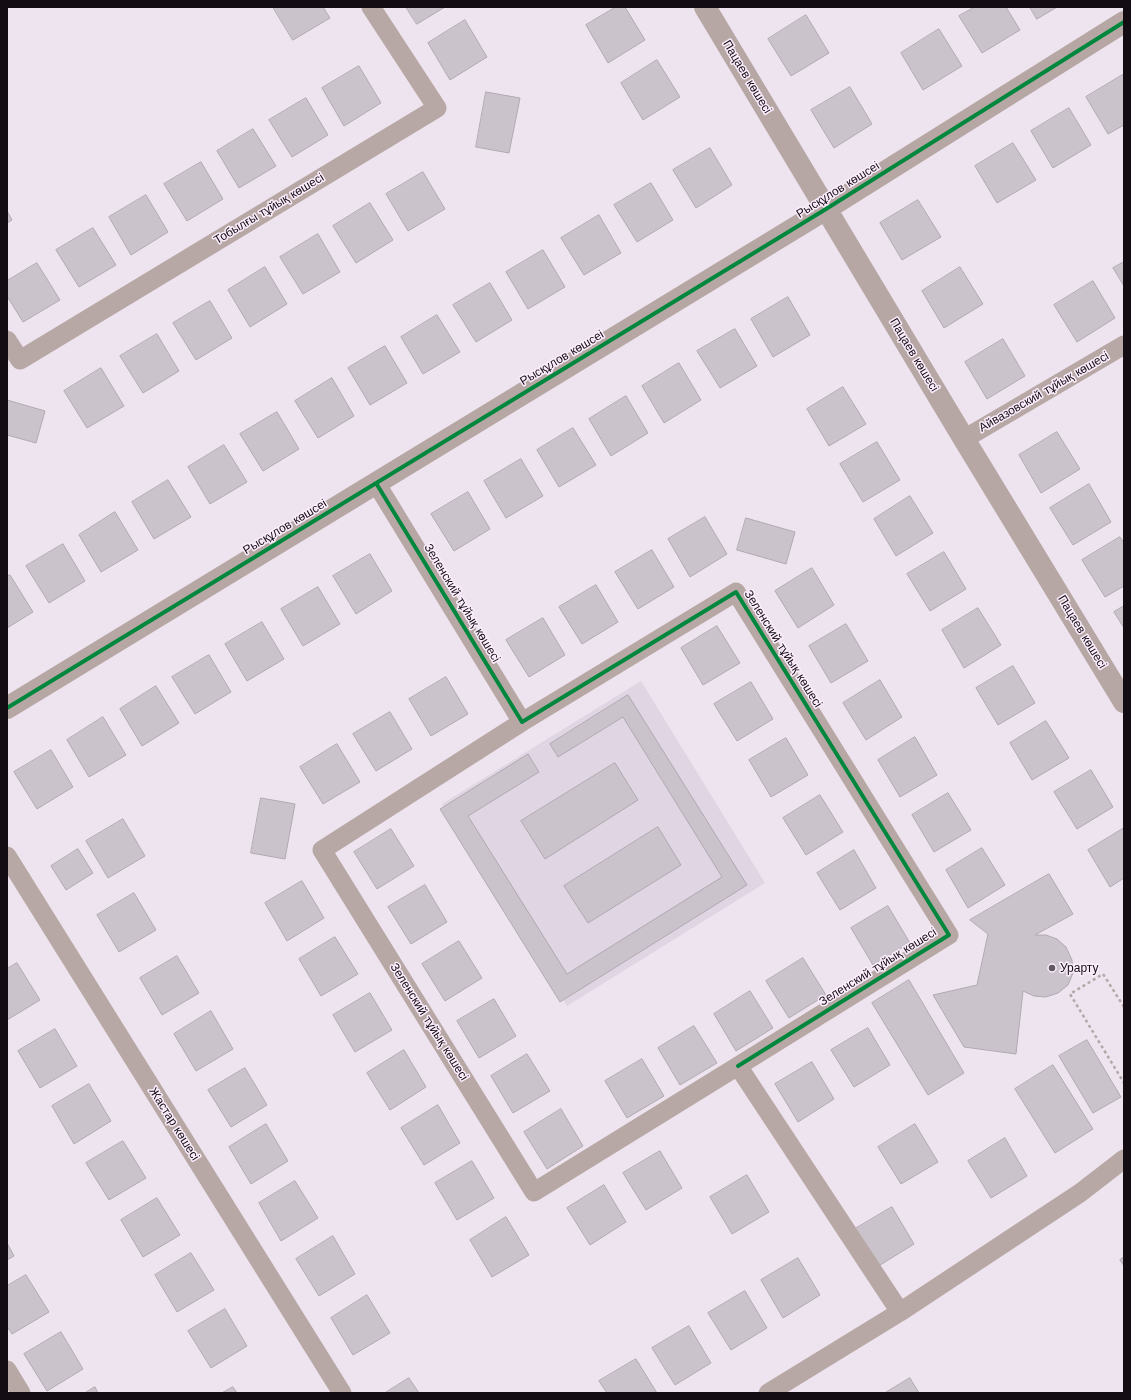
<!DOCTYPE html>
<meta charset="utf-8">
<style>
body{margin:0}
#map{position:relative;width:1131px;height:1400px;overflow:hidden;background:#eee4ef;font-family:"Work Sans",sans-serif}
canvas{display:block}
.frame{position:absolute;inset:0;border:8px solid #130d13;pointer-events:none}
</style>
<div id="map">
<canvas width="1131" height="1400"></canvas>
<div class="frame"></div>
</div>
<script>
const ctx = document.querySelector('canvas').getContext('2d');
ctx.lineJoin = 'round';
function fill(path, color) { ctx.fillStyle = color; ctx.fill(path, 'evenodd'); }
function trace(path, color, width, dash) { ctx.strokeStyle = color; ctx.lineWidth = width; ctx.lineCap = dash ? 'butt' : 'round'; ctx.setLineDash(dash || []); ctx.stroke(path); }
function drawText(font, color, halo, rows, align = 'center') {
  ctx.font = font + ' "Work Sans",sans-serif'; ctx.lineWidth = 3; ctx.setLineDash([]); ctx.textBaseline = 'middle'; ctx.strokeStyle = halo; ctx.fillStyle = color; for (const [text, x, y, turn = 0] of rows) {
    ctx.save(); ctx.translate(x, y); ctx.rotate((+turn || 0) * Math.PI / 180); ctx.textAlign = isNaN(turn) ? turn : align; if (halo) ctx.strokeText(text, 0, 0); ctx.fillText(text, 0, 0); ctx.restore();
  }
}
const industrial = new Path2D(`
 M641 681 765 883 567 1006 442 804Z`);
const building = new Path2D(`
 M273 7H323L330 18 293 40Z
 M406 7H445L417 24Z
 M616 7H625L645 40 608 63 586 25Z
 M975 7H1006L1020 30 982 53 959 16Z
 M1030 7H1057L1037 19Z
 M806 15 829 53 791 76 768 39Z
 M465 20 487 57 450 80 428 43Z
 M939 29 962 66 923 90 901 53Z
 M657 60 680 97 643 120 621 83Z
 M359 66 381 103 344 126 322 88Z
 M1124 74V125L1108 134 1086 97Z
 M850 87 872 124 834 148 811 110Z
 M486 92 520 98 509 153 476 147Z
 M306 98 328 135 292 157 269 120Z
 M1069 108 1091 145 1053 168 1031 131Z
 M253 129 276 166 239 188 217 151Z
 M1013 143 1036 180 997 203 975 166Z
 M710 148 732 185 696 208 673 170Z
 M201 162 223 199 187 221 164 184Z
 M423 172 445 209 408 231 386 194Z
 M651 183 673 220 637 242 614 205Z
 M146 195 168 232 131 255 109 217Z
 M918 200 941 237 902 260 880 223Z
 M370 203 393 240 356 263 333 226Z
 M7 211 12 220 7 223Z
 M599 215 621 253 584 275 561 238Z
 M93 228 116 265 79 287 56 250Z
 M318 234 340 272 303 294 280 257Z
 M543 250 565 287 528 309 506 272Z
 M1124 262V286L1113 268Z
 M37 263 60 300 23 322 7 296V281Z
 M265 267 287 304 250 327 228 290Z
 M960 267 983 304 944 328 922 291Z
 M1093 281 1115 318 1077 342 1054 305Z
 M490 283 512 320 476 342 453 305Z
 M788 297 810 335 773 357 751 319Z
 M210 301 232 338 196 360 173 323Z
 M437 315 460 352 423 374 401 337Z
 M735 329 757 366 720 388 697 351Z
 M157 334 179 371 143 393 120 356Z
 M1003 339 1025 376 987 399 965 362Z
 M385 346 407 383 370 405 348 368Z
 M679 363 701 400 664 423 642 386Z
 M101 368 124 406 87 428 64 391Z
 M332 378 354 416 318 438 295 401Z
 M843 387 866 424 829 446 807 409Z
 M626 396 648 433 611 456 589 419Z
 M7 400 45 411 36 443 7 435Z
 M277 412 299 449 263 471 240 434Z
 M573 428 596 465 559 487 537 450Z
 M1057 432 1080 469 1041 493 1019 455Z
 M877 442 900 480 863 502 840 464Z
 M224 445 247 482 210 504 188 467Z
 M521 459 543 496 506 518 484 481Z
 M168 480 191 517 154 539 132 502Z
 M1089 484 1111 522 1073 545 1050 508Z
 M468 492 490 529 454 551 431 514Z
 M910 496 933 533 896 556 874 519Z
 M115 512 138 550 101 572 79 535Z
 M705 517 727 554 690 577 668 539Z
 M746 518 795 532 786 564 737 550Z
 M1120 537 1124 543V586L1105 597 1082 560Z
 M63 544 85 581 49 603 26 566Z
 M652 550 674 587 638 609 615 572Z
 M944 552 966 589 930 611 907 574Z
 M370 554 392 591 356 614 333 576Z
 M812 568 834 605 798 628 775 591Z
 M10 575 33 612 7 628V577Z
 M596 585 618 622 582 644 559 607Z
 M318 587 340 624 303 646 281 609Z
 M1124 606V628L1114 612Z
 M978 608 1001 645 964 668 942 630Z
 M543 618 565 655 529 677 506 640Z
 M262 622 284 659 247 681 225 644Z
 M846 624 868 661 831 683 809 646Z
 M717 626 740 663 703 685 681 648Z
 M209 655 231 692 195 714 172 677Z
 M1013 666 1035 703 998 725 976 688Z
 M446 677 468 714 431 736 409 699Z
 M880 680 902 717 866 740 843 703Z
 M751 682 773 719 737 741 714 704Z
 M156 686 179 723 142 746 120 709Z
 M628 695 747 885 560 1002 440 809 528 754 539 772 468 816 567 974 722 877 623 717 558 757 550 744Z
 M390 712 412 749 376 771 353 734Z
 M103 717 126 755 89 777 67 740Z
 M1046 721 1069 758 1032 780 1010 743Z
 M915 737 937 775 900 797 878 760Z
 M786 738 808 775 771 797 749 760Z
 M337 744 360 782 323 804 300 767Z
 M51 750 73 787 37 809 14 772Z
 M615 763 638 800 545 859 521 821Z
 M1091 770 1113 807 1077 829 1054 792Z
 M948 793 971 830 934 852 912 815Z
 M820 795 843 832 806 855 783 818Z
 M261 798 295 804 285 859 251 853Z
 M123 819 145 856 108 878 86 841Z
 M658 827 681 865 588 923 564 886Z
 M1124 828V878L1110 887 1088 850Z
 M391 829 414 866 377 889 354 852Z
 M982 848 1005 885 968 908 946 870Z
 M78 849 93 873 66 890 51 866Z
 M854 850 876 888 840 910 817 873Z
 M1049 874 1073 914 1035 935H1046L1057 939 1066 947 1072 960 1073 973 1068 985 1058 993 1046 997 1034 996 1023 991 1016 1054 964 1047 933 995 977 985 988 934 970 920Z
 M302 881 324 918 287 941 265 903Z
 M425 885 447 922 411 944 388 907Z
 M134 893 156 930 119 952 97 915Z
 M888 906 910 943 873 965 851 928Z
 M335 937 358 974 321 996 299 959Z
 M459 941 482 978 445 1001 422 964Z
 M177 956 199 993 162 1015 140 978Z
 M803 958 826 995 789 1018 766 981Z
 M17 963 40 1000 7 1020V969Z
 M909 980 964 1073 928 1095 872 1003Z
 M750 991 773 1028 736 1051 714 1014Z
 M370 993 392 1030 355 1052 333 1015Z
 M494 999 516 1036 479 1058 457 1021Z
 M211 1011 233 1049 196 1071 174 1034Z
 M694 1026 717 1063 680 1085 658 1048Z
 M868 1028 890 1065 854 1087 831 1050Z
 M55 1029 77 1066 40 1088 18 1051Z
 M1087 1040 1121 1097 1093 1113 1059 1056Z
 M404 1050 426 1087 390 1110 367 1073Z
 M527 1054 550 1091 513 1113 491 1076Z
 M642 1059 664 1096 627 1118 605 1081Z
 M812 1062 834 1099 798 1122 775 1084Z
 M1053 1065 1093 1129 1055 1153 1015 1089Z
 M245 1068 267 1105 231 1127 208 1090Z
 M89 1084 111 1121 74 1144 52 1106Z
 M438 1105 460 1143 424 1165 401 1128Z
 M561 1109 583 1146 547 1169 524 1132Z
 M266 1124 288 1161 251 1184 229 1147Z
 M915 1124 938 1162 901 1184 878 1147Z
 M1005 1138 1027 1176 991 1198 968 1161Z
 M123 1141 146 1178 109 1200 86 1163Z
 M660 1151 682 1188 646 1210 623 1173Z
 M472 1161 494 1198 457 1220 435 1183Z
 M747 1175 769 1212 732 1234 710 1197Z
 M295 1181 318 1218 281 1241 259 1203Z
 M604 1185 626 1222 590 1245 567 1208Z
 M157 1198 180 1235 143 1257 121 1220Z
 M892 1207 914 1244 877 1267 855 1229Z
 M506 1217 529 1255 492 1277 470 1240Z
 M333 1236 355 1274 319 1296 296 1259Z
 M7 1243 14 1256 7 1260Z
 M191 1253 214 1290 177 1312 155 1275Z
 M1124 1257V1266L1120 1260Z
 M798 1258 820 1295 783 1318 761 1280Z
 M26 1275 49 1312 12 1334 7 1326V1286Z
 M745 1291 767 1328 731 1350 708 1313Z
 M367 1295 390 1333 353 1355 331 1318Z
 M225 1309 247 1346 211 1368 188 1331Z
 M689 1326 711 1363 675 1385 652 1348Z
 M61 1332 83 1369 47 1391 24 1354Z
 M636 1359 657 1393H607L599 1381Z
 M409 1378 419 1393H385Z
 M910 1378 919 1393H885Z
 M95 1387 98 1393H85Z
 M233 1387 237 1393H222Z`);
const path = new Path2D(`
 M1124 1007 1103 974 1070 994 1124 1083`);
const street = new Path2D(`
 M7 340 20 360 437 108 371 7
 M964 439 1124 345
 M376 483 522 722 736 592 949 935 738 1066
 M522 722 322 850 534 1192 738 1066 900 1312
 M7 856 342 1393
 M7 1370 21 1393
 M768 1393 900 1312 1080 1193 1124 1159`);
const secondary = new Path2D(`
 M705 7 964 439 1124 702
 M7 708 826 209 1124 22`);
const cycleway = new Path2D(`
 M376 483 522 722 736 592 949 935 738 1066
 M7 708 826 209 1124 22`);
const markers = [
 [1052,968,4,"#605860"]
];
const streetNames = [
 ["Пацаев көшесі",747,77,59],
 ["Рысқұлов көшсеі",838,190,-32],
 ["Тобылғы тұйық көшесі",269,209,-31],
 ["Пацаев көшесі",914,355,59],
 ["Рысқұлов көшсеі",562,358,-31],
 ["Айвазовский тұйық көшесі",1044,392,-30],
 ["Рысқұлов көшсеі",285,527,-31],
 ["Зеленский тұйық көшесі",462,603,59],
 ["Пацаев көшесі",1082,632,59],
 ["Зеленский тұйық көшесі",783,649,58],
 ["Зеленский тұйық көшесі",878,967,-32],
 ["Зеленский тұйық көшесі",429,1022,58],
 ["Жастар көшесі",174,1124,58]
];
const poiNames = [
 ["Урарту",1060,968]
];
fill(industrial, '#e0d5e3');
fill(building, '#cac3cc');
trace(building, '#b0a9b1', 1);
trace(path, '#b3a8a9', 2.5, [3, 3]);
trace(street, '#b8a8a5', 19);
trace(secondary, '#b7a7a4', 22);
trace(cycleway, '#00873e', 4);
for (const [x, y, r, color] of markers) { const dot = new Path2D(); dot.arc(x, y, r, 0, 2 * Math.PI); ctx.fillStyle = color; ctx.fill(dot); trace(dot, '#fdeefe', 1.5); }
drawText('12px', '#130d13', '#fdeefe', streetNames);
drawText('12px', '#130d13', '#fdeefe', poiNames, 'left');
</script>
